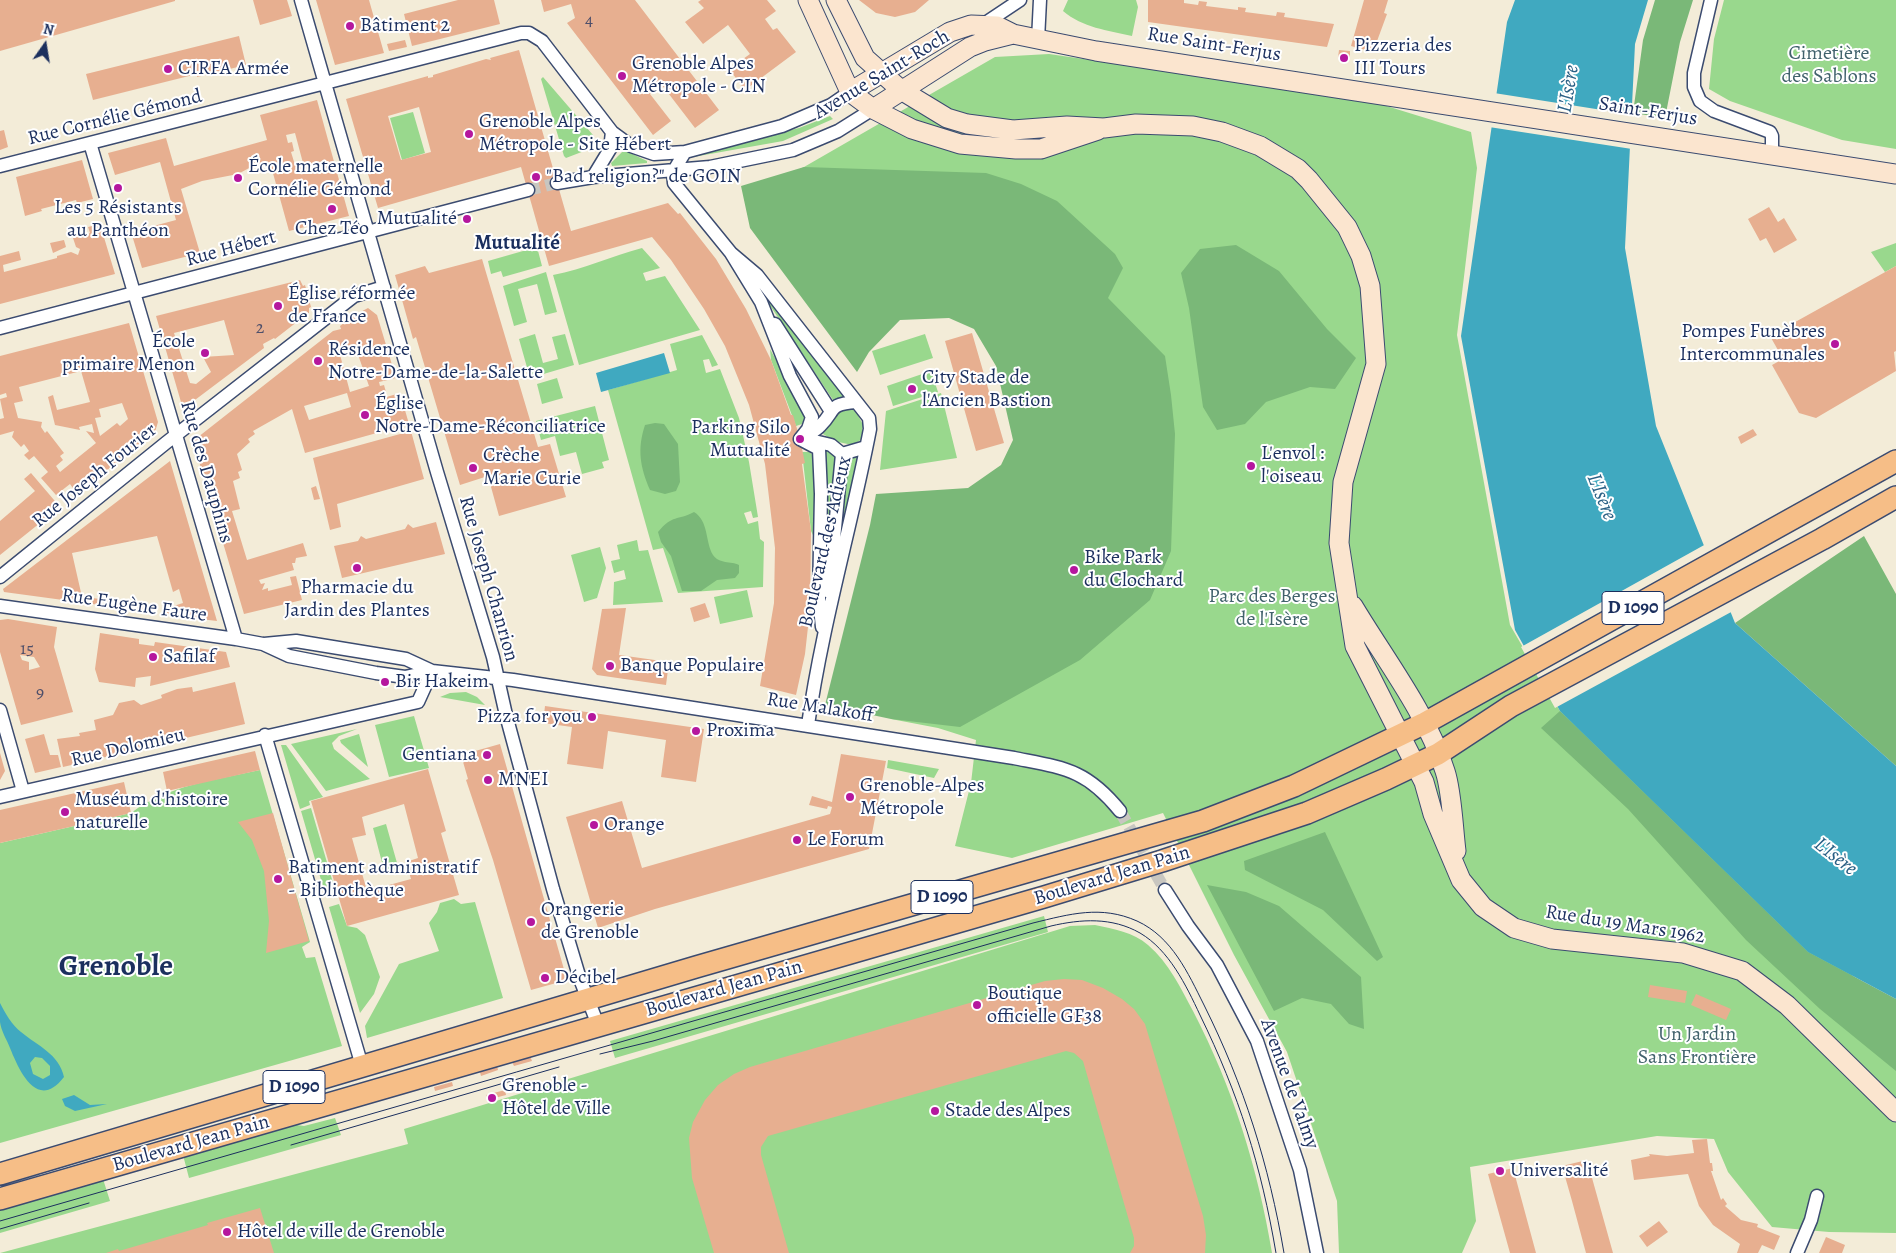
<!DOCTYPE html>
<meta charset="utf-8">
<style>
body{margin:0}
#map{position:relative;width:1896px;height:1253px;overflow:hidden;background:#f3ecd8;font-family:Alegreya,serif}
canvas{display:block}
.north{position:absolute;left:20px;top:20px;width:50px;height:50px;-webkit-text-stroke:4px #fff;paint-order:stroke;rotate:13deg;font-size:14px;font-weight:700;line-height:20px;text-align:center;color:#1b2f5e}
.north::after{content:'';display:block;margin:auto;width:18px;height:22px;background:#1b2f5e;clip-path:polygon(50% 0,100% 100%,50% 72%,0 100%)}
</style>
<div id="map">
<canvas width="1896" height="1253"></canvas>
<div class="north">N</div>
</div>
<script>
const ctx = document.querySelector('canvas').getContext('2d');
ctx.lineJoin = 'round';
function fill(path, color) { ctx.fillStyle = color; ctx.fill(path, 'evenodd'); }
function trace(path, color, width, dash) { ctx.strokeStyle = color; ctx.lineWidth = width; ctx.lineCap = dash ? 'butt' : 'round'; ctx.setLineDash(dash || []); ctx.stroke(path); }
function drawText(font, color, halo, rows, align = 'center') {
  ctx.font = font + ' Alegreya,serif'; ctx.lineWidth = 4; ctx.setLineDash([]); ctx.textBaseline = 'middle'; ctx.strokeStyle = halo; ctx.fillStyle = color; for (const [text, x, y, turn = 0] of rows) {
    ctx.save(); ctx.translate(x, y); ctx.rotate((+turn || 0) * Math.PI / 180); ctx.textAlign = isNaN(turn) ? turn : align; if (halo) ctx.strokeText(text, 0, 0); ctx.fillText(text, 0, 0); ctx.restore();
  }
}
const green = new Path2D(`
 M1068 0H1136L1138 7 1132 36C1107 30 1083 28 1063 11Z
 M1724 0H1896V149L1842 140 1730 101 1709 89 1714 39Z
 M1049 54 1367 100 1471 132 1477 168 1457 335 1510 625 1560 711 1896 1015V1233L1829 1232 1772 1227 1728 1172 1714 1139 1657 1136 1470 1167 1476 1221 1462 1253H1339L1337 1201 1287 1052 1234 955 1163 813 1012 858 955 846 971 783 976 740 938 728 891 719 1143 358 779 179 804 167 995 57Z
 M543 77 593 135 594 140 592 148 566 158 564 156 541 79Z
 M413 112 425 153 402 160 390 118Z
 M830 116 833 119 783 141 693 157 694 154 799 128Z
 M624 150 647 161V163L612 166 611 163Z
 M1896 243V266L1885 272 1871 252Z
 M537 247 542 266 503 277 501 271 491 274 488 261Z
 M642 248 660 268 643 273 646 281 665 276 700 330 579 365 553 275C584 269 612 256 642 248Z
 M546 272 557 312 545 315 537 284 518 289 527 322 514 326 503 286Z
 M759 289 848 397 833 400Z
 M535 334 543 363 558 359 552 337 565 334 574 365 530 378 519 339Z
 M925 334 933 358 880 375 872 351Z
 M702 335 718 365 712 367 709 359 703 360 706 373 720 369 739 418 749 462 758 517 753 518 751 511 744 513 748 524 758 521 760 539 764 542 763 587 678 593 663 548 653 550 608 390 677 370 670 344Z
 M770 349 806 415 802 424 796 426 771 360Z
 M931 371 938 392 893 406 887 386Z
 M557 378 563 398 542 404 537 384Z
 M941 393 957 458 880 470 886 411Z
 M595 406 609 460 602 462 604 468 582 474 576 452 560 456 555 436 541 440 536 421Z
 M848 408 856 411 863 425 861 440 852 445 834 441 823 434C828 423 835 410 848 408Z
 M823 447 836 457 826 564H823Z
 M802 452H809L814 456 815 539 811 531Z
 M858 456 838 565 846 459Z
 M637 540 639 551 648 550 663 602 613 605 614 582 626 579 624 570 614 573 611 561 620 559 617 545Z
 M600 547 606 568 597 598 584 602 571 555Z
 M747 590 753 617 720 624 714 597Z
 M466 692 477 697 485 705 440 697 450 693Z
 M414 716 429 768 389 777 375 725Z
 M357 729 339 736 332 743 334 749 370 779 326 791 291 744Z
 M359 734 368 767 341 743 340 740Z
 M281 745H286L323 797 309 801 310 805 300 809Z
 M888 760 939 769 934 778 887 768Z
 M260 770 310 942 302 947 306 958 315 957 342 1046 0 1143V843L131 813C168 785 216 780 260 770Z
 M311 808 336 893 326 897 301 811Z
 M386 824 399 870 385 874 373 828Z
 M454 899 461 904 475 902 503 998 367 1038 365 1026 399 964 439 951 429 923 437 912 440 903Z
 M339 904 347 926 357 928 365 935 380 977 374 994 360 1013 329 907Z
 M1044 916 1048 932 615 1058 610 1041Z
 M1095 925C1114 929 1133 932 1148 945 1169 963 1180 987 1193 1011 1233 1088 1258 1168 1272 1253H0L408 1144 404 1129 1070 926Z
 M335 1118 341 1135 189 1178 183 1155 290 1124 304 1126Z
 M103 1179 110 1201 0 1233V1209Z`);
const forest = new Path2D(`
 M1655 0H1693L1680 42 1665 118 1633 113 1643 40Z
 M804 167 986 173 1021 184 1057 201 1115 254 1123 268 1108 298 1165 356 1171 395 1175 434 1171 551 1150 600 1080 660 960 727 891 719 825 705 870 525 876 494 968 488 1001 465 1013 440 996 366 974 329 949 318 900 320 869 352 857 372 750 228 741 186Z
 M1236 245 1279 271 1327 329 1356 358 1335 389 1310 387 1266 402 1245 424 1217 430 1203 407 1189 308 1181 273 1200 249Z
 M655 423 664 424 678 444 680 482 676 491 665 494 650 490C640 467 637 449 645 425Z
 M694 512C709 521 705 542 713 555 719 564 731 561 739 565V573L735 578 717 580 701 591H682L671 556 661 542 658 532C673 514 677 521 694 512Z
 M1864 536 1896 594V766L1735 623Z
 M1560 711 1808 952 1896 999V1071L1820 1009 1746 940 1628 809 1541 728Z
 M1325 832 1383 957 1377 961 1323 910 1245 870 1244 861Z
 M1207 885 1246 892 1279 906 1361 977 1364 1029 1349 1024 1331 1004 1302 998 1274 1011Z`);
const water = new Path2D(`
 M1515 0H1648L1635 44 1625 248 1656 426 1735 623 1896 766V999L1808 952 1560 711 1515 630 1461 336 1507 22Z
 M664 353 670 373 601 392 596 373Z
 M0 1003C5 1013 12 1025 21 1032 38 1046 59 1054 64 1077 37 1112 19 1070 10 1048 7 1040 1 1031 0 1022 0 1016 0 1009 0 1003ZM35 1057 42 1058 50 1066V1075L43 1079 33 1074 30 1063Z
 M74 1095 90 1105 107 1104 75 1111 65 1106 62 1099Z`);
const pier = new Path2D(`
 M1494 93 1634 115 1632 149 1489 127Z
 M1706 544 1733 611 1555 708 1521 647Z`);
const building = new Path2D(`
 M0 0H175V1L0 51Z
 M253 0H287L292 16 260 25Z
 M316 0H369L384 53 335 65Z
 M458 0H494L500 24 412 46 404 14Z
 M541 0H635L719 110 695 128 662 85 650 94 671 121 653 135 567 23 575 18 571 4 544 12Z
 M701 0H767L776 11 765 19 773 30 777 28 796 52 745 90 729 69 750 54 728 25 703 44 685 22 704 8 698 2Z
 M859 0H929L915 12 895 17 876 13Z
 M1148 0H1184V3L1198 5 1199 1 1207 2 1206 6 1238 10V7L1246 8 1245 12 1276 16 1277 12 1285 13 1284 17 1334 24 1327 47 1148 22Z
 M1364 0H1388L1384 13 1387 14 1373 52 1351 46Z
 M239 36 246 65 197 77V74L93 100 86 74Z
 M405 40 407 47 389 51 387 44Z
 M519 50 571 231 668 203 678 214 680 213 716 259 746 309 771 360 791 415H793L800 439 805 463 802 464 811 531 810 609 805 654 796 695 760 686 774 603 775 548 765 464 749 405 725 346 704 309 671 260 652 237 549 266 521 167 378 208 346 99 428 76V78L433 77V75L486 59 491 60 490 58ZM419 107 431 152 401 160 388 116Z
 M1339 50 1350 51V59L1338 58Z
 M317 100 349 216 289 231 271 166 267 164 251 167 238 174 202 181 181 189 200 253 142 268 131 232 176 220 160 162 115 175 108 153 166 138 174 166 267 140 260 115ZM295 133 303 163 295 165 291 152 294 151 292 142 288 143 286 135Z
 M4 130 8 147 0 150V131Z
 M82 160 93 199 77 203 76 200 41 209 42 211 25 216 16 177Z
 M1769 207 1778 222 1784 218 1797 240 1774 253 1766 238 1760 241 1748 219Z
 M100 224 115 274 0 304V256L19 251 21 260 3 265 4 272 57 258V256L71 252 78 255 80 249 76 247 73 238 90 233 88 227Z
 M64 240 66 247 53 253 50 243Z
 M482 259 538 447 550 444 566 497 499 516 488 476 460 485 416 337 413 339 395 275 425 266 429 273Z
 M1896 266V351L1894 352 1896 371 1816 418 1799 413 1772 365 1783 359 1770 336Z
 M300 280 303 286 305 285 311 307 309 308V313L302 315V318L275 339 274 338 263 344 264 348 183 409 156 316ZM224 320 234 355 203 357 211 372 196 384 190 383 174 333Z
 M368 308 377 315 396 378 379 382 380 386 384 385 386 392 382 393 383 398 400 393 409 424 305 453 292 409 253 431 255 434 248 439 250 442 237 454 242 470 238 472 240 478 233 481 240 509 232 511 247 560 303 543 307 556 296 558 295 563H292L294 570 259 580 261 584 265 583 262 590 268 588V591L292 585 290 577 296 576 302 600 244 614 193 441 333 331 341 329 340 326 353 316ZM355 346 369 386 350 392 339 351ZM347 393 351 407 309 420 304 406Z
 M129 323 158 422 155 432 77 494 70 484 56 495 41 478 48 472 34 456 29 460 24 455 29 451 24 444 21 447 12 437 14 431 0 435V419L4 418 0 399 7 397 6 393 0 395V356ZM81 371 90 402 57 410 53 395 48 397 55 425 80 430 79 427 92 424 94 433 86 431 96 443 60 472 56 466 63 460 60 456 64 453 47 431 45 433 41 427 42 422 18 418 14 403 23 401 19 387ZM122 403 128 419 120 426 117 423 100 436 95 418 101 417 99 409Z
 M972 333 1004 443 976 451 945 341Z
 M1753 429 1757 435 1741 444 1738 437Z
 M411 431 424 479 337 504 341 527 330 530 313 458Z
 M170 461 217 621 166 615 164 609 183 603 179 589 173 592 157 536 72 553 82 597 101 599 100 605 4 592 3 589Z
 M31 473 60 507 0 555V521L35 491 24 479Z
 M316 486 320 499 314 500 311 488Z
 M436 522 445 554 342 578 334 546 358 541 361 536 366 539 405 529 408 524 413 528Z
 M112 601 146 606 145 612 111 607Z
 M705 603 710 617 694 622 690 608Z
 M626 608 619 655 669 662 666 685 597 675 592 669 602 609Z
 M8 619 57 627 54 647 73 712 21 725 0 652V620ZM20 655 34 657 40 667 29 670V662L22 660Z
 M100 633 139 639V644L154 646 155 642 226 652 230 667 150 686 151 676 136 678 135 687 99 682 95 669Z
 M235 682 245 724 63 767 57 739 80 736 79 733 96 730 94 720 113 715 119 703 134 700 141 705 162 698 161 695 177 689 192 687 193 692Z
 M545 706 704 729 696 782 661 777 666 740 608 731 603 769 567 764 572 727 543 723Z
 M44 734 50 755H58L61 767 35 773 25 739Z
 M500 744 567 980 531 990 493 860 466 780 468 779 461 755Z
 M255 751 260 770 167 791 163 772Z
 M0 753 5 771 0 780Z
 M841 754 886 761 869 849 655 909 598 928 566 817 622 801 642 868 830 814 832 807 828 806 827 809 809 805 812 796 832 802Z
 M428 769 446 831 441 833 459 895 347 926 311 801ZM404 804 418 858 406 862 411 879 367 891 352 838 366 835 362 817Z
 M124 782 131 813 0 843V810Z
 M273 813 309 941 266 953 269 921 264 871 252 840 238 822Z
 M1064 979 1082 980 1103 988 1122 999 1134 1009 1145 1024 1203 1216 1206 1235 1205 1253H1130L1134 1246V1238L1083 1061 1074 1053 1066 1051 768 1136 761 1147V1155L789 1253H714L692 1178 689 1138 693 1122 705 1100 718 1085 734 1074 750 1067 1045 981Z
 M1650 985 1687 991 1685 1003 1648 997Z
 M1696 994 1731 1009 1726 1020 1691 1005Z
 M530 1056 532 1061 514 1066 512 1062Z
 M497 1066 498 1070 481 1076 480 1072Z
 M538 1081 539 1085 520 1091 519 1086Z
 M452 1082 453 1086 435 1091 434 1087Z
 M505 1090 506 1095 487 1100 486 1095Z
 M1707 1139 1710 1163H1712L1713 1171H1711L1721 1200 1723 1198 1727 1204 1725 1206 1741 1220 1758 1224 1757 1227 1780 1236 1774 1250 1762 1245 1758 1253H1737L1740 1244 1713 1225 1699 1206 1688 1174 1634 1180 1631 1160 1650 1156 1649 1154 1667 1156 1694 1153 1692 1140Z
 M1587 1160 1613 1253H1586L1572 1201 1562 1166Z
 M1513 1168 1536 1253H1510L1488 1174Z
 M260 1208 274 1253H106L118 1249 119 1251 208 1225 207 1223Z
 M1659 1221 1668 1232 1647 1247 1639 1236Z
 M1826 1237 1845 1245 1842 1253H1819Z`);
const streetTunnel = new Path2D(`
 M528 190 557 183
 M1120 811 1165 890`);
const street = new Path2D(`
 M301 0 437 472 493 657 506 715 553 889 580 979 598 1025
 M1711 0 1694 73V87L1700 101 1714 111 1770 132 1772 136V154
 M981 26 1020 0
 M1038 40 1040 0
 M90 143 236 639
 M685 152 673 172 674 183 731 253 761 302 790 376 812 417 808 429 800 439
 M0 166 521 33H529L542 41 612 132 631 146 654 154 685 152 782 126 831 105 850 92
 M593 177 610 149 612 132
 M557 183 593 177 710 167 793 150 838 131 873 109
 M731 253 757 275 869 418 870 429C851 528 822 625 808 725
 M775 324 830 410
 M0 328 528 190
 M802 438C808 434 816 431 820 426 836 411 827 404 856 402
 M800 439 819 449 821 494 819 598 822 627
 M810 440 831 445 842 454
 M842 454 866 447
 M0 577 167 442 354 296 384 287
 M827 591 834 539 842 454
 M0 606 236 639 263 644 289 656 376 673 405 677 432 671 513 680 1014 758C1064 768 1086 769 1120 811
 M264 644 296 641 406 659 432 671
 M0 710 23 791
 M265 735 362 1066
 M0 797 418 702 432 671
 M1165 890 1188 926 1217 965 1257 1041 1300 1170 1317 1253
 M1797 1253 1811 1220 1817 1196`);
const secondary = new Path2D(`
 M808 0 850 92 873 109 912 129 960 144 1016 149H1041L1098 130
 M836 0 865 58 901 90 947 118 967 124 1013 130 1067 126 1104 128 1136 124 1193 126 1222 132 1260 146 1298 169 1309 180 1347 227 1361 256 1370 286 1376 364 1343 482 1339 543 1355 646 1424 782 1433 814 1461 880 1483 907 1514 928 1552 939 1683 953 1742 971 1787 1005 1896 1112
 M850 92 950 32 971 25 997 26 1013 34 1096 51 1896 174
 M873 109 970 47 985 41 1013 34
 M1353 606C1384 658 1427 713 1445 771 1452 792 1453 827 1456 851`);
const primary = new Path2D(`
 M0 1174 696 967 1203 821 1294 786 1425 723 1896 461
 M0 1199 1044 897 1162 861 1307 813 1386 779 1438 754 1511 706 1822 539 1896 497`);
const tram = new Path2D(`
 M600 1054 653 1041 1051 926C1081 919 1112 917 1140 933 1169 950 1186 985 1200 1015 1239 1095 1261 1165 1276 1253
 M291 1145 559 1067
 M0 1221 1033 923C1070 914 1101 905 1137 921 1172 937 1188 973 1204 1005 1244 1085 1269 1165 1284 1253
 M0 1229 89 1203`);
const markers = [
 [350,26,5,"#b5179e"],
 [1344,58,5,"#b5179e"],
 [168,69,5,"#b5179e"],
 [622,76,5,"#b5179e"],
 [469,134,5,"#b5179e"],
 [536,177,5,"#b5179e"],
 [238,178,5,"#b5179e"],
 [118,188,5,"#b5179e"],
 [332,209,5,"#b5179e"],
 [467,219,5,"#b5179e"],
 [278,306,5,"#b5179e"],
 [1835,344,5,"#b5179e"],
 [205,353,5,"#b5179e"],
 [318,361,5,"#b5179e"],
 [912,389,5,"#b5179e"],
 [365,415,5,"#b5179e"],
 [800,439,5,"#b5179e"],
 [1251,466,5,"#b5179e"],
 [473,468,5,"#b5179e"],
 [357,568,5,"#b5179e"],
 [1074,570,5,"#b5179e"],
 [153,657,5,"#b5179e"],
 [610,666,5,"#b5179e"],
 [385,682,5,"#b5179e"],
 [592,717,5,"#b5179e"],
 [696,731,5,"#b5179e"],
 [487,755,5,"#b5179e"],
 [488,780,5,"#b5179e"],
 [850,797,5,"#b5179e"],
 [65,812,5,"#b5179e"],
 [594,825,5,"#b5179e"],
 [797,840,5,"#b5179e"],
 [278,879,5,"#b5179e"],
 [531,922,5,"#b5179e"],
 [545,978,5,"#b5179e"],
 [977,1005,5,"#b5179e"],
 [492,1098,5,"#b5179e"],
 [935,1111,5,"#b5179e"],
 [1500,1171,5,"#b5179e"],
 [227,1232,5,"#b5179e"]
];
const numberNames = [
 ["4",589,21],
 ["2",260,329],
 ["15",27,650],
 ["9",40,694]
];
const shields = [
 [1633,608,62],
 [942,897,62],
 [294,1087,62]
];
const shieldNames = [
 ["D 1090",1633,608],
 ["D 1090",942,897],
 ["D 1090",294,1087]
];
const poiNames = [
 ["Bâtiment 2",360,26],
 ["Pizzeria des",1354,46],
 ["III Tours",1354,69],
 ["Grenoble Alpes",632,64],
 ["Métropole - CIN",632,87],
 ["CIRFA Armée",178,69],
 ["Grenoble Alpes",479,122],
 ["Métropole - Site Hébert",479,145],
 ["École maternelle",248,167],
 ["Cornélie Gémond",248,190],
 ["\"Bad religion?\" de GOIN",546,177],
 ["Les 5 Résistants",118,208,"center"],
 ["au Panthéon",118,231,"center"],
 ["Mutualité",457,219,"right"],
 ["Chez Téo",332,229,"center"],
 ["Église réformée",288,294],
 ["de France",288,317],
 ["Pompes Funèbres",1825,332,"right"],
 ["Intercommunales",1825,355,"right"],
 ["École",195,342,"right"],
 ["primaire Menon",195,365,"right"],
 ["Résidence",328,350],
 ["Notre-Dame-de-la-Salette",328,373],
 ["City Stade de",922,378],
 ["l'Ancien Bastion",922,401],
 ["Église",375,404],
 ["Notre-Dame-Réconciliatrice",375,427],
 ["Parking Silo",790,428,"right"],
 ["Mutualité",790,451,"right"],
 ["L'envol :",1261,454],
 ["l'oiseau",1261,477],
 ["Crèche",483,456],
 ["Marie Curie",483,479],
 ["Bike Park",1084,558],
 ["du Clochard",1084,581],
 ["Pharmacie du",357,588,"center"],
 ["Jardin des Plantes",357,611,"center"],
 ["Safilaf",163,657],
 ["Banque Populaire",620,666],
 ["Bir Hakeim",395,682],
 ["Pizza for you",582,717,"right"],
 ["Proxima",706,731],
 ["Gentiana",477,755,"right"],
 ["MNEI",498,780],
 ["Grenoble-Alpes",860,786],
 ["Métropole",860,809],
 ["Muséum d'histoire",75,800],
 ["naturelle",75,823],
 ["Orange",604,825],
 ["Le Forum",807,840],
 ["Batiment administratif",288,868],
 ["- Bibliothèque",288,891],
 ["Orangerie",541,910],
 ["de Grenoble",541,933],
 ["Décibel",555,978],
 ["Boutique",987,994],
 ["officielle GF38",987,1017],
 ["Grenoble -",502,1086],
 ["Hôtel de Ville",502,1109],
 ["Stade des Alpes",945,1111],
 ["Universalité",1510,1171],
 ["Hôtel de ville de Grenoble",237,1232]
];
const streetNames = [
 ["Rue Saint-Ferjus",1214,45,9],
 ["Avenue Saint-Roch",882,75,-31],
 ["Saint-Ferjus",1648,112,9],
 ["Rue Cornélie Gémond",115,118,-14],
 ["Rue Hébert",231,249,-15],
 ["Rue des Dauphins",206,472,74],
 ["Rue Joseph Fourier",95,476,-39],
 ["Boulevard des Adieux",826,542,-77],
 ["Rue Joseph Chanrion",488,579,74],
 ["Rue Eugène Faure",134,606,8],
 ["Rue Malakoff",820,708,9],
 ["Rue Dolomieu",128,748,-13],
 ["Boulevard Jean Pain",1112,876,-17],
 ["Rue du 19 Mars 1962",1625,925,9],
 ["Boulevard Jean Pain",724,989,-16],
 ["Avenue de Valmy",1289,1084,70],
 ["Boulevard Jean Pain",191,1144,-16]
];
const parkNames = [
 ["Cimetière",1829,54],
 ["des Sablons",1829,77],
 ["Parc des Berges",1272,597],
 ["de l'Isère",1272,620],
 ["Un Jardin",1697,1035],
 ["Sans Frontière",1697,1058]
];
const waterNames = [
 ["L'Isère",1569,89,-81],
 ["L'Isère",1601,497,68],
 ["L'Isère",1835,857,38]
];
const neighbourhoodNames = [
 ["Mutualité",517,244]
];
const townNames = [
 ["Grenoble",116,968]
];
fill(green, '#99d88d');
fill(forest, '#7ab878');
fill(water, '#40a9c0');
fill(pier, '#f3ecd8');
fill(building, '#e7af90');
trace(streetTunnel, '#c8c6c0', 12, [12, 6]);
trace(street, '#3b4b70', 15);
trace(secondary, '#3b4b70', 21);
trace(primary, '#3b4b70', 24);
trace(street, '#fff', 12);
trace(secondary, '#fbe5cf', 19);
trace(primary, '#f6be87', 21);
trace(tram, '#1b2f5e', 1);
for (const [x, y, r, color] of markers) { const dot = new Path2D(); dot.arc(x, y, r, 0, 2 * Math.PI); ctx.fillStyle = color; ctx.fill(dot); trace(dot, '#fff', 2); }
drawText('18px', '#4e4f6a', null, numberNames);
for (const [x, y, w] of shields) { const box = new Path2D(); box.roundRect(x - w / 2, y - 16.5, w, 33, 4); ctx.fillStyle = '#fff'; ctx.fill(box); trace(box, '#1b2f5e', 1); }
drawText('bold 19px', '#1b2f5e', null, shieldNames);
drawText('20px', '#1b2f5e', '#fff', poiNames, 'left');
drawText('20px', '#1b2f5e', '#fff', streetNames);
drawText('20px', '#41626c', '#fff', parkNames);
drawText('italic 21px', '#2a6085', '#fff', waterNames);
drawText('bold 21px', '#1b2f5e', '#fff', neighbourhoodNames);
drawText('bold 30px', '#1b2f5e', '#fff', townNames);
</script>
